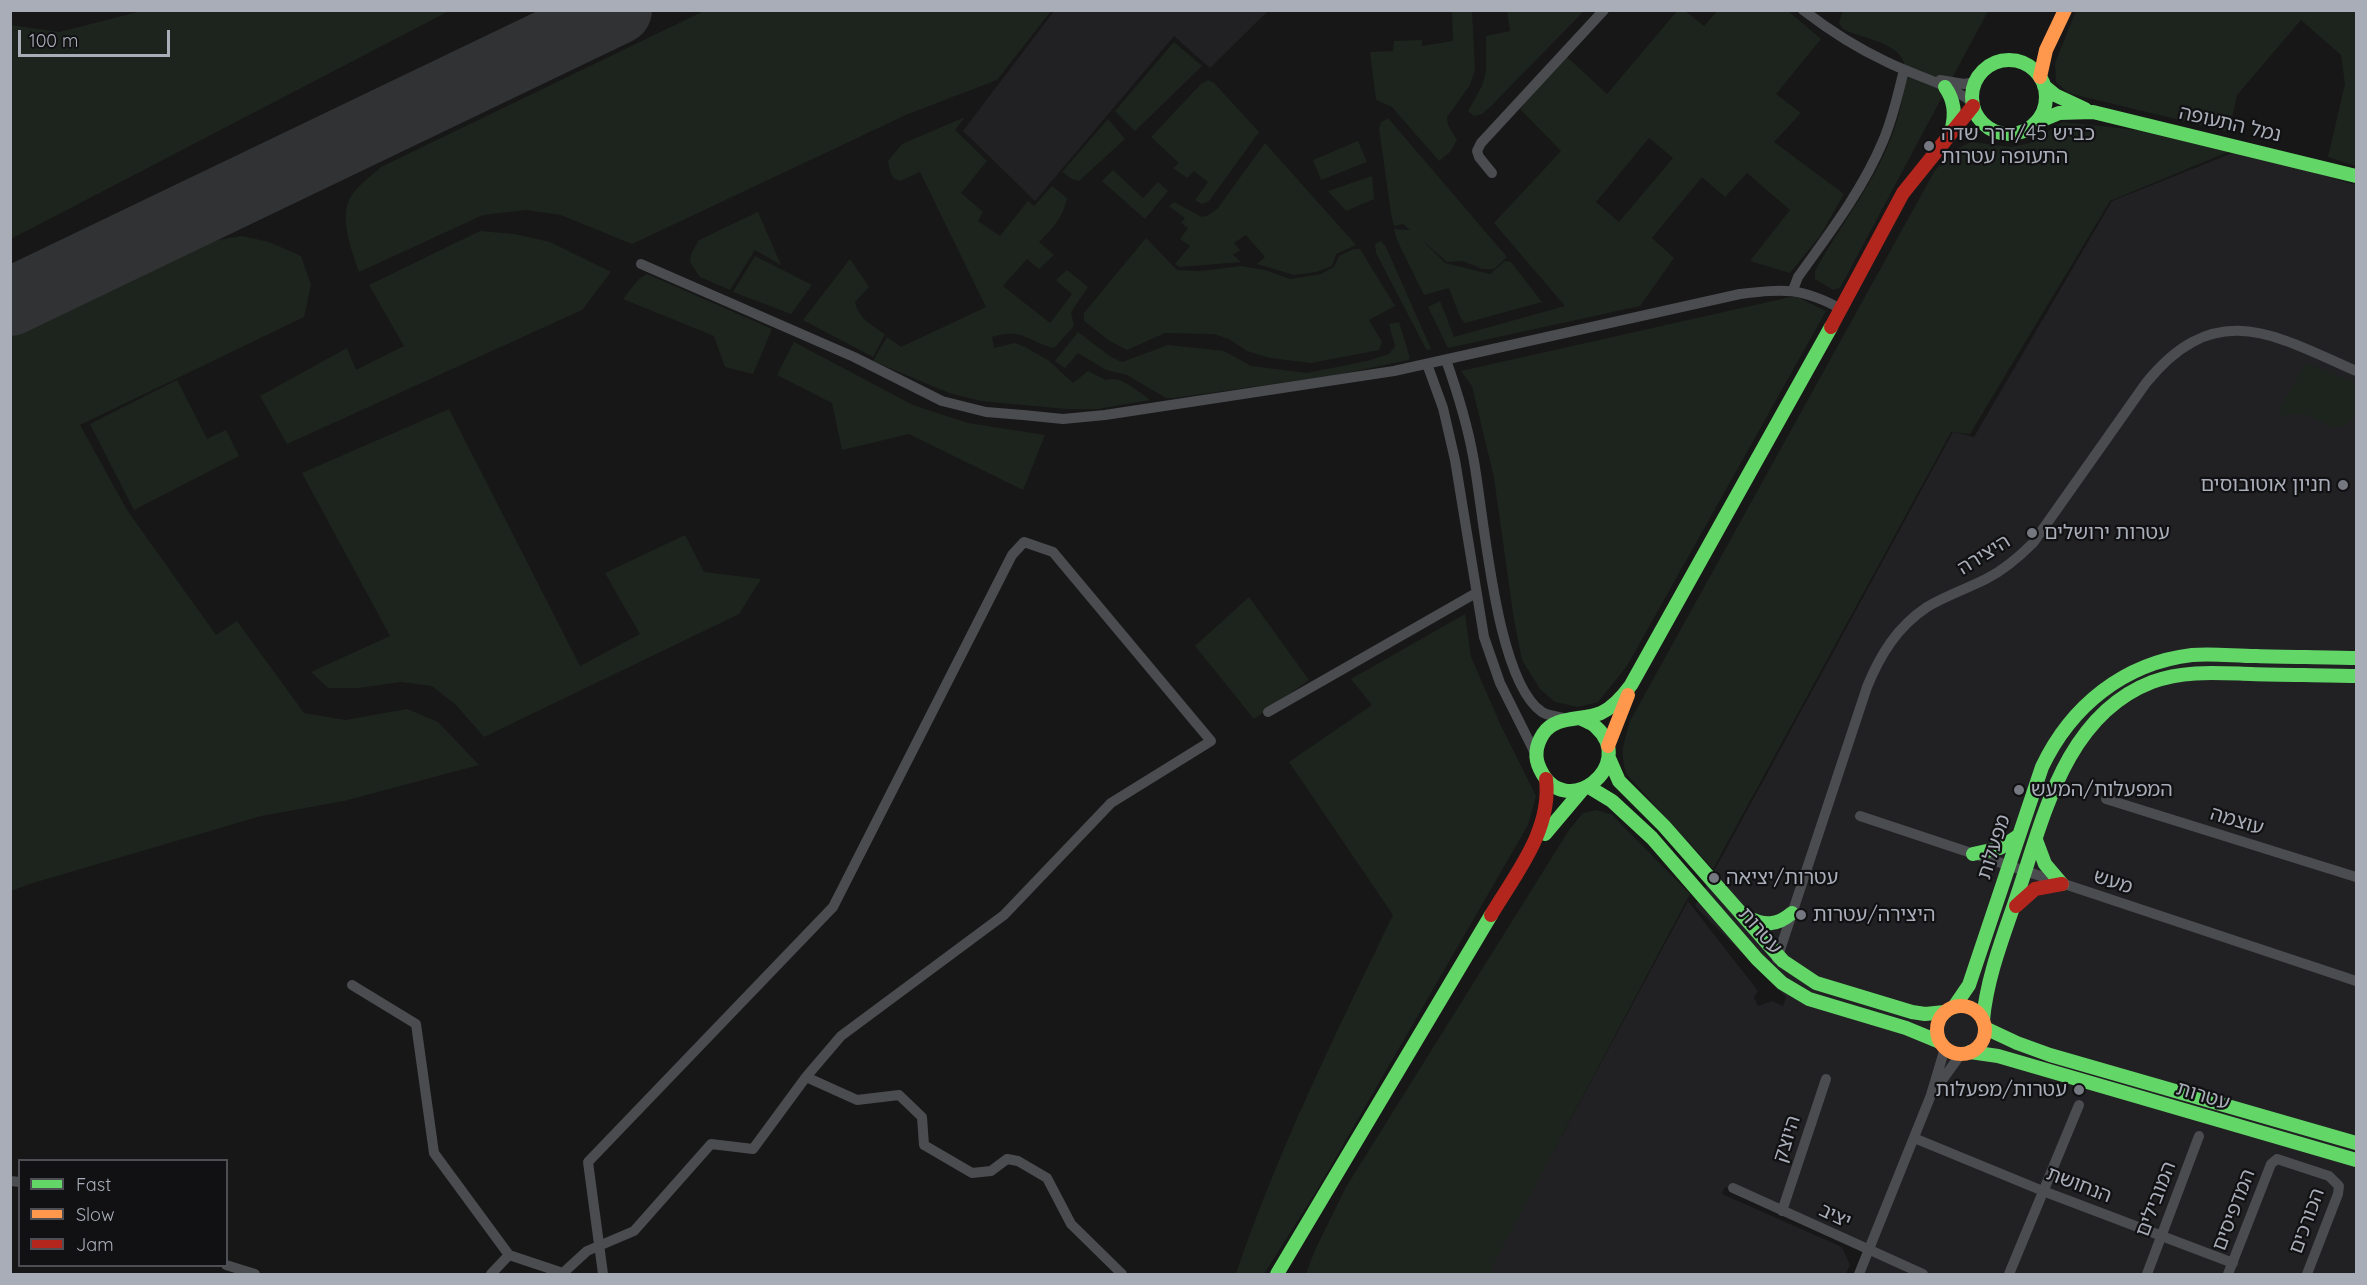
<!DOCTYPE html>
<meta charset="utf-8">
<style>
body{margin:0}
#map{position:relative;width:2367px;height:1285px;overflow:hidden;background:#171717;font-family:Quicksand,sans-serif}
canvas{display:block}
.frame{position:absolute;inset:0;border:12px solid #a8adb8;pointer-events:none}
.legend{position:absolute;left:18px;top:1159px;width:210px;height:108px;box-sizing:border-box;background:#111113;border:2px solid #4d4f55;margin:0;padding:8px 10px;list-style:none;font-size:18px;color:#a8adb8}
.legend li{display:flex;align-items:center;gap:12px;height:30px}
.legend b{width:30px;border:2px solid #4d4f55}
.scale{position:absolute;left:18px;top:30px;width:152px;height:27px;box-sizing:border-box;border:3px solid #a8adb8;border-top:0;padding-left:8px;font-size:18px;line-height:21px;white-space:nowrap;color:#a8adb8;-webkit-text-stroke:4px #111113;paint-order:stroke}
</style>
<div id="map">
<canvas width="2367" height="1285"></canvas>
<div class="frame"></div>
<ul class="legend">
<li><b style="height:8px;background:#63d668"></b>Fast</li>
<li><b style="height:8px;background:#ff974d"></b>Slow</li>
<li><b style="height:8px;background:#b3261e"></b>Jam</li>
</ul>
<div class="scale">100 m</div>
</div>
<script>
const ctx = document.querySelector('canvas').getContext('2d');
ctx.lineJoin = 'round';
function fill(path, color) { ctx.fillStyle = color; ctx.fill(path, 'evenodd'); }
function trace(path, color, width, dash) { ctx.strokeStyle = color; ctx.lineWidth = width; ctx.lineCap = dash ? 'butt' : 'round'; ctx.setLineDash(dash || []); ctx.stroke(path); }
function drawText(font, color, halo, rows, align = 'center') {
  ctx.font = font + ' Quicksand,"Noto Sans Hebrew",sans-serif'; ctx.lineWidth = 4.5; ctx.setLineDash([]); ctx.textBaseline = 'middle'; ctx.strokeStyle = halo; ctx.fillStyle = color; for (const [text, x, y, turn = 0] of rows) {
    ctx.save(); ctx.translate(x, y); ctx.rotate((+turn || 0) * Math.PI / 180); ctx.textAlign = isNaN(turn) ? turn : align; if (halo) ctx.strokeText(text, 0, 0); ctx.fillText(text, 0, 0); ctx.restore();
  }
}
const built = new Path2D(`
 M1054 11V10L1268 11 1210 68 1174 36 1035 201 963 131Z
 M2240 150 2356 185V1274H1858L1867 1254 1725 1187 1722 1194 1842 1247 1850 1265 1846 1274H1497L1489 1271 1688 901 1758 991 1754 997 1758 1006 1772 1001 1783 1006 1786 997 1695 906 1953 432 1974 437 2112 201Z`);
const green = new Path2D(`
 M1843 10 1988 11 1840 288 1833 290 1815 279V271C1848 211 1896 158 1904 87 1905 79 1907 68 1903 60 1892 40 1862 39 1843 29L1839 23Z
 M142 11V10L449 11 11 239V25L59 32Z
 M704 11H1051L997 80 908 114 632 244 561 215 526 210 483 215 359 272C352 251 339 219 350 198 357 186 371 176 381 167Z
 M1452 11H1472L1475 69 1470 85 1447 117 1448 125 1457 140 1450 152 1439 161 1392 107 1376 100 1370 52 1393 51 1394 41 1422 40V46L1453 41Z
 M1507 11H1584L1491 106 1482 114 1474 116 1468 111 1482 86 1486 71V36L1510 31Z
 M1677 11H1685L1704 26 1717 11H1788L1821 39 1776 94 1801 113 1774 142 1844 194 1820 236 1790 273 1750 261 1790 210 1747 173 1725 197 1702 177 1652 238 1674 258 1640 306 1448 348 1428 307 1440 301 1454 337 1565 306 1494 223 1561 151 1520 109 1565 55 1607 94ZM1649 138 1673 158 1619 222 1596 202Z
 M2076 11H2356V166L2328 157 2345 84 2341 55 2301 20 2237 95 2229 132 2068 93 2056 82 2055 63Z
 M1174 42 1202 66 1135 131 1115 111Z
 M1208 80 1214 83 1259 132 1209 201 1202 204 1195 200 1208 182 1194 171 1187 178 1173 168 1179 163 1151 137 1201 84Z
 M965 117 955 130 987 161 961 193 983 212 978 221 1000 236 1028 201 1034 206 1052 186 1067 198C1063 218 1053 228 1039 242L1054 255 1039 269 1027 259 1003 286 1050 323 1072 294 1056 280 1067 270 1088 287 1071 312 1074 326 1054 348C1026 341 1022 327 992 337L994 348 1015 343 1025 347 1048 360 1073 383 1088 371 1106 380C1121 375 1137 391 1150 400L1098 409H1066L981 401 949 393 873 361 887 337 901 347 986 307 920 172 900 181C891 179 890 171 888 161L902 144Z
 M1388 118 1507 257 1494 269H1482L1463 261 1447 262 1421 239 1445 263 1490 274 1505 261 1511 262 1542 302 1465 323 1460 317 1449 288 1424 295 1397 240 1394 229 1410 230 1403 224 1394 226 1391 214 1379 128 1381 122Z
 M1108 119 1125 139 1079 181 1072 179 1062 172Z
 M2062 122 2165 133 2235 149 2110 201 1970 434 1951 432 1713 869 1627 775C1619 753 1624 743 1630 721L1934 172 1950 152 1971 142 2012 147 2030 143Z
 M1358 141 1367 162 1321 180 1313 160Z
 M1265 143 1356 245 1336 254 1332 266 1316 272 1294 275 1257 264 1265 257 1246 235 1234 243 1240 250 1233 255 1241 262 1180 267 1175 264 1190 246 1180 239 1188 228 1181 223 1185 218 1169 206 1174 202 1202 217 1209 215 1218 208Z
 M1113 170 1143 198 1158 182 1168 191 1145 219 1102 181Z
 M1372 176 1374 199 1346 211 1328 191Z
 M758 212 781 265 755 250 730 290 700 277 690 262 691 254 699 240Z
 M480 231 514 234 550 242 611 272 582 310 287 444 260 396 347 348 356 370 404 346 369 285Z
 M242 236 269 242 301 256 311 285 304 317 80 425 127 510 216 635 237 621 304 713 345 720 407 709 438 722 479 765 344 801 261 816 33 883 11 891V337L206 242Z
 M1146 238 1177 270 1200 271 1241 266 1265 270 1290 279 1321 274 1334 267 1339 256 1354 249H1360L1395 306 1369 320 1382 342 1379 350 1311 363 1270 358 1247 351 1229 339 1214 334 1165 333 1127 350 1110 341 1084 321V313Z
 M1381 241 1386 247 1431 349 1427 350 1425 347 1376 253 1375 244Z
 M755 256 812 285 791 314 733 292Z
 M850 259 869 287 855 302C858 317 872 326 885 334L873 357 803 320Z
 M647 274 772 329 753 374 725 367 714 336 623 299 639 279Z
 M1795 296 1826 311 1627 666 1598 702 1578 707 1555 702 1540 689 1522 660 1514 620 1494 478 1472 386 1461 371Z
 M1399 322 1410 358 1408 360 1337 375 1174 398H1166L1127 375 1106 370 1078 353 1065 368 1055 361 1078 332 1111 357 1122 362 1168 345 1224 351 1251 366 1307 373 1367 361 1389 354 1395 346 1389 324Z
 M794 342 913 405 968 423 1045 435 1023 490 909 434 842 450 832 403 777 375Z
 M2306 363 2356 383V416L2343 426 2334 428C2313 419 2307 409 2282 417L2279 410Z
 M177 380 207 439 226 430 239 456 134 510 90 424Z
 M449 409 580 666 640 634 605 573 685 535 704 572 761 579 739 614 484 737 456 705 432 686 401 682 358 688H328L311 672 390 636 302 473Z
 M1249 597 1309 680 1254 719 1195 646Z
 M1465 614 1471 657 1501 726 1536 796 1528 825 1317 1190 1264 1274H1236C1278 1150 1336 1033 1393 915L1289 762 1372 705 1351 679Z
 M1597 810 1612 815 1690 894 1490 1271 1497 1274H1306L1315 1250 1346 1187 1569 830 1583 813Z`);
const runway = new Path2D(`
 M10 302 618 10`);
const street = new Path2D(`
 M1803 10C1829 30 1857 48 1887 62 1915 76 1947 83 1972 102
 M1940 80 1964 84 1975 82
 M1492 173 1479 157 1477 151 1481 143 1604 10
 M641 264 854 357 942 401 986 412 1023 415 1063 419 1105 415 1394 371 1740 294C1784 289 1801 287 1841 309
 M1793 290 1798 277C1829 234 1863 189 1883 141 1893 118 1898 94 1904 70
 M1446 360C1457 391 1467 423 1473 456 1484 512 1495 680 1542 712 1548 716 1557 716 1564 718
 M1427 364 1443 408 1455 460 1484 637 1500 683 1534 751
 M1268 712 1476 593
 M2106 799 2356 877
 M1860 816 2356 981
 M1777 959 1867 687C1880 655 1897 627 1927 607 1945 596 1966 589 1986 579 2004 570 2019 557 2033 543L2146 383C2215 298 2273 334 2356 371
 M352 985 416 1024 434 1153 509 1255 491 1274
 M1940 1083 1961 1054
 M1914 1138 2043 1191 2233 1263
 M10 1181 20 1182
 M1733 1188 1923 1274
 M1782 1211 1826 1079
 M509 1255 563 1273 587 1251 634 1231 711 1144 753 1149 806 1077 857 1100 899 1095 922 1117 924 1145 972 1173 991 1171 1007 1159 1018 1161 1047 1178 1071 1224 1122 1274
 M226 1265 255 1274
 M603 1274 588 1162 833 907 1012 555 1024 542 1053 552 1211 741 1111 803 1004 915 841 1036 806 1077
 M1859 1274 1931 1095 1945 1048
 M2009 1274 2079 1105
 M2147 1274 2199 1136
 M2228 1274 2271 1164 2277 1159 2329 1176 2339 1186 2338 1194 2307 1274`);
const fast = new Path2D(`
 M1972 97a37 37 0 1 1 74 0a37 37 0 1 1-74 0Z
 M2044 86 2055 95 2085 109
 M1945 87C1955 101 1956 115 1951 131
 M2035 123 2059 113 2093 112 2356 176
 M1580 718C1585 721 1592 723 1596 727 1638 765 1565 823 1540 769 1534 757 1536 745 1543 734 1555 715 1582 721 1601 713 1614 707 1623 696 1631 685L1831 327
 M1609 758 1619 781 1664 826 1783 961 1816 983 1912 1012 1925 1014 1945 1012
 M1589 787 1612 801 1652 838 1757 959 1782 983 1809 999 1906 1028 1940 1042
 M1545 834 1583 789
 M2036 840 2045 864 2062 884
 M1973 854 2000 848 2018 836
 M1747 917C1764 926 1777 926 1792 913
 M1954 1007 1969 985 2042 767C2071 706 2124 663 2192 655 2212 653 2235 656 2256 656 2289 657 2323 657 2356 658
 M1983 1020C1987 976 2004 935 2018 893 2044 815 2066 715 2152 682 2184 670 2218 673 2251 674 2286 675 2321 675 2356 676
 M1985 1028 2017 1043 2050 1055 2356 1143
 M1970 1052 1998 1056 2356 1160
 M1277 1274 1491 915`);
const slow = new Path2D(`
 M2040 77 2046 50 2065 10
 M1608 746 1628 695
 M1937 1030a24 24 0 1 1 48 0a24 24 0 1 1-48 0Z`);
const jam = new Path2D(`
 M1831 327 1903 193 1973 106
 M2016 906 2035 889 2062 884
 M1491 915C1516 873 1552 830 1546 779`);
const markers = [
 [1929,146,6,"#757880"],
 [2343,485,6,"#757880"],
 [2032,533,6,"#757880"],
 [2019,790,6,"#757880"],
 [1714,878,6,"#757880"],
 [1801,915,6,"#757880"],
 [2079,1090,6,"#757880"]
];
const streetNames = [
 ["נמל התעופה",2230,124,13],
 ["היצירה",1984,555,-32],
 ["עוצמה",2237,821,17],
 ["מפעלות",1994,847,-72],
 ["מעש",2113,882,18],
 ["עטרות",1760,931,49],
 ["עטרות",2203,1096,17],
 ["היוצק",1787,1139,-72],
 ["הנחושת",2079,1185,21],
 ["המובילים",2156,1199,-69],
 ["המדפיסים",2234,1210,-69],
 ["יציב",1835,1216,25],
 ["הכורכים",2307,1221,-70]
];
const poiNames = [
 ["כביש 45/דרך שדה",1941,134],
 ["התעופה עטרות",1941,157],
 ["חניון אוטובוסים",2331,485,"right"],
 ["עטרות ירושלים",2044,533],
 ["המפעלות/המעש",2031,790],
 ["עטרות/יציאה",1726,878],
 ["היצירה/עטרות",1813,915],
 ["עטרות/מפעלות",2067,1090,"right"]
];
fill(built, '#212123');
fill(green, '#1d241e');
trace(runway, '#313233', 68);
trace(street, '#4b4c50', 10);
trace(fast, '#63d668', 14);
trace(slow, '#ff974d', 14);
trace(jam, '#b3261e', 14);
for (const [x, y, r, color] of markers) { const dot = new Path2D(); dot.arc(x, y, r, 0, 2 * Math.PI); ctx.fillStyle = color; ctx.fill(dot); trace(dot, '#111113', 2); }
drawText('20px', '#a8adb8', '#111113', streetNames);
drawText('20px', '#a8adb8', '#111113', poiNames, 'left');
</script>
